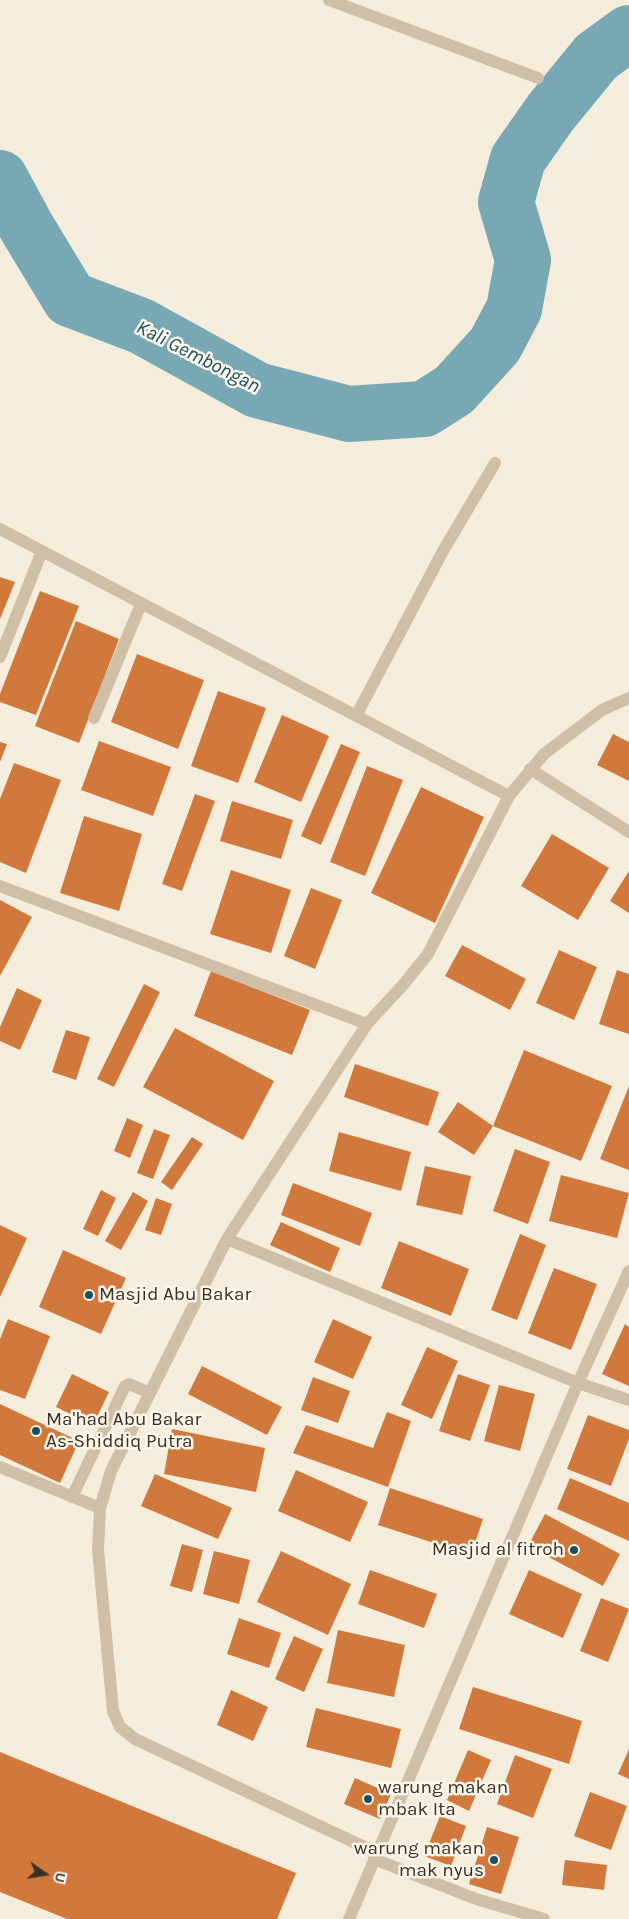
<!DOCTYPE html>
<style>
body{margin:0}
#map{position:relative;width:629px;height:1919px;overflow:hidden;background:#f4eddc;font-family:Karla,sans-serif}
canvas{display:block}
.north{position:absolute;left:20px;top:1849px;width:50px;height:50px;-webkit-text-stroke:4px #fbf6e9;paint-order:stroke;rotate:103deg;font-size:14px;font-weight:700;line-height:20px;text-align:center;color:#3a3028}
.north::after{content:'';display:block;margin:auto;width:18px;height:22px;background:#3a3028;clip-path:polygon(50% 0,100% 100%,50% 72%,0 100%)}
</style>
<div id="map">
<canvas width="629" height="1919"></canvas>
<div class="north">U</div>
</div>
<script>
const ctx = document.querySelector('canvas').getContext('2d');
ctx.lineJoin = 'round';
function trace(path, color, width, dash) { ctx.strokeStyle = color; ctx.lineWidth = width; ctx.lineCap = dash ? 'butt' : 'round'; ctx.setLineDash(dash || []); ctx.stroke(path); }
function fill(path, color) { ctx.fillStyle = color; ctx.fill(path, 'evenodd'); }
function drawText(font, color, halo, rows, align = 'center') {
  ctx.font = font + ' Karla,sans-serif'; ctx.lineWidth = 5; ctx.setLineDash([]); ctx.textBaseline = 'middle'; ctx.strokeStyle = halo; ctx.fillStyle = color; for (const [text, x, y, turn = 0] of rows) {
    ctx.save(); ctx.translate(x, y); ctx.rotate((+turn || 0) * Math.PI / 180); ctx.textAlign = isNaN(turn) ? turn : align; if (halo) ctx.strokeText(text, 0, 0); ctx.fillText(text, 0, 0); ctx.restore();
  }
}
const river = new Path2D(`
 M0 178 27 228 70 299 141 326 257 390 349 414 424 409 454 390 495 345 514 309 523 260 506 202 518 159 551 112 596 57 629 33`);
const building = new Path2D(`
 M0 577 15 582 0 619Z
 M40 591 79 606 36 715 0 702V694Z
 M76 621 119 639 79 743 35 726Z
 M137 654 204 680 178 749 111 722Z
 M218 691 266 708 238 783 191 766Z
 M282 715 329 736 301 802 254 782Z
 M613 734 629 742V781L597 765Z
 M99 741 171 767 153 816 81 790Z
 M0 742 7 744 0 762Z
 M341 744 360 752 321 845 301 836Z
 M14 763 61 780 26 873 0 862V799Z
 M367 766 403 780 365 876 330 862Z
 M421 787 484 817 435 923 371 893Z
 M195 794 215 801 182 891 162 884Z
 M232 801 293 820 281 859 220 841Z
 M84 816 142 834 119 911 60 893Z
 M552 834 609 868 578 920 521 886Z
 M231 870 291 890 271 953 210 934Z
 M629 871V913L610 901Z
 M311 888 342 900 315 969 284 956Z
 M0 900 32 917 0 976Z
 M462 945 526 979 510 1010 445 976Z
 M559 950 597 967 574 1020 536 1003Z
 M617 970 629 974V1034L599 1024Z
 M211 971 310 1010 292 1055 194 1016Z
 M144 984 160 992 114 1087 97 1079Z
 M17 988 42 1000 20 1050 0 1041V1027Z
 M175 1028 274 1081 243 1140 143 1087Z
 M66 1030 90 1037 76 1080 52 1072Z
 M524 1050 612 1086 581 1161 493 1126Z
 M355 1064 439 1092 428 1126 344 1097Z
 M629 1086V1170L600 1159Z
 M458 1102 493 1126 474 1155 438 1132Z
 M127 1118 143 1125 130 1158 114 1151Z
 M154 1129 170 1135 153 1179 137 1173Z
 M339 1132 411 1152 401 1191 329 1171Z
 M192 1137 203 1144 172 1190 161 1182Z
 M515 1149 550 1162 528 1224 493 1211Z
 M425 1166 471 1176 462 1215 416 1205Z
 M561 1175 629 1193 617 1238 549 1221Z
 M293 1183 372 1213 360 1246 281 1215Z
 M101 1190 116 1198 98 1236 83 1229Z
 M133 1192 148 1201 121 1250 105 1241Z
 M156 1198 172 1204 161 1235 145 1230Z
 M281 1222 340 1248 330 1272 270 1245Z
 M0 1225 27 1238 0 1297Z
 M520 1234 546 1245 517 1320 491 1310Z
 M399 1241 469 1269 451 1316 381 1288Z
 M63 1250 126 1278 101 1334 39 1307Z
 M554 1268 597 1284 571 1350 528 1333Z
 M8 1319 50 1336 25 1399 0 1390V1339Z
 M333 1319 372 1337 353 1379 314 1362Z
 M625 1324 629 1327V1386L602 1374Z
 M427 1347 458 1361 432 1419 401 1405Z
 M202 1366 282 1407 267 1435 188 1394Z
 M72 1374 109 1392 93 1425 56 1407Z
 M458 1374 490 1385 470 1441 439 1431Z
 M313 1377 350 1391 338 1423 301 1410Z
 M499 1385 535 1394 520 1451 484 1441Z
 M0 1404 79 1441 60 1483 0 1455Z
 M387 1412 411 1421 388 1487 293 1453 306 1425 373 1448Z
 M588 1415 629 1430V1439L611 1486 567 1469Z
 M172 1429 265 1448 256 1492 164 1474Z
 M296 1470 368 1502 350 1542 278 1511Z
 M155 1474 232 1508 218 1539 141 1506Z
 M570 1478 629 1503V1541L557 1509Z
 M390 1488 483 1519 471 1555 378 1525Z
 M545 1514 620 1554 603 1586 528 1546Z
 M182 1544 203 1550 192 1592 170 1586Z
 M214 1551 250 1560 239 1604 203 1594Z
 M281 1551 351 1584 328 1635 257 1602Z
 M370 1570 437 1594 424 1628 358 1604Z
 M529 1570 582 1594 563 1638 509 1614Z
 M601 1598 629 1609 608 1662 580 1651Z
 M239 1618 281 1633 269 1668 227 1654Z
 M338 1630 405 1645 394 1697 327 1683Z
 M294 1636 323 1649 304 1692 275 1679Z
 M473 1687 582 1721 569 1764 459 1729Z
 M231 1690 268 1707 253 1741 217 1725Z
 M316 1708 401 1729 391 1768 306 1747Z
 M629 1749V1779L618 1774Z
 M468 1750 491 1760 469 1811 447 1800Z
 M0 1752 296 1873 277 1919H67L0 1892Z
 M515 1755 552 1769 533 1818 497 1804Z
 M355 1778 391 1794 380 1819 344 1804Z
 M590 1792 627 1806 611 1850 574 1836Z
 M440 1816 466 1826 451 1866 424 1856Z
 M487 1827 519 1837 501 1894 469 1884Z
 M565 1860 607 1865 604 1890 562 1885Z`);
const lane = new Path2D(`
 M94 718 141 604
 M0 1467 100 1508
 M72 1497 125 1386 129 1384 150 1393`);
const street = new Path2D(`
 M329 0 538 78
 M0 529 509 796
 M0 657 42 551
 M356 716 443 551 495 463
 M530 769 629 832
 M0 886 367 1024
 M227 1239 578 1383 629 1400
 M377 1853 135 1739 120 1727 113 1711 98 1550 100 1508 111 1471 227 1239 367 1024 403 985 428 954 509 796 544 754 602 710 629 698
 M374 1859 476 1899 544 1919
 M349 1919 578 1383 629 1271`);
const markers = [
 [89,1295,5,"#19505f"],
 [36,1431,5,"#19505f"],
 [574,1550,5,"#19505f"],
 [368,1799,5,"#19505f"],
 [494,1860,5,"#19505f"]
];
const poiNames = [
 ["Masjid Abu Bakar",99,1295],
 ["Ma'had Abu Bakar",46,1420],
 ["As-Shiddiq Putra",46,1442],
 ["Masjid al fitroh",564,1550,"right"],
 ["warung makan",378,1788],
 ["mbak Ita",378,1810],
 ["warung makan",484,1849,"right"],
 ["mak nyus",484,1871,"right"]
];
const waterNames = [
 ["Kali Gembongan",198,357,27]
];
trace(river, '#78a8b4', 56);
fill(building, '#d1783d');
trace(lane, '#cebfa6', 12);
trace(street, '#cebfa6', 12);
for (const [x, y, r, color] of markers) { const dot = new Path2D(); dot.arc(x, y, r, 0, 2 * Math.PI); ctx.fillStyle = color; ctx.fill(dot); trace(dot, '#fbf6e9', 2); }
drawText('19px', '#3a3028', '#fbf6e9', poiNames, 'left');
drawText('italic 20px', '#19505f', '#fbf6e9', waterNames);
</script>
